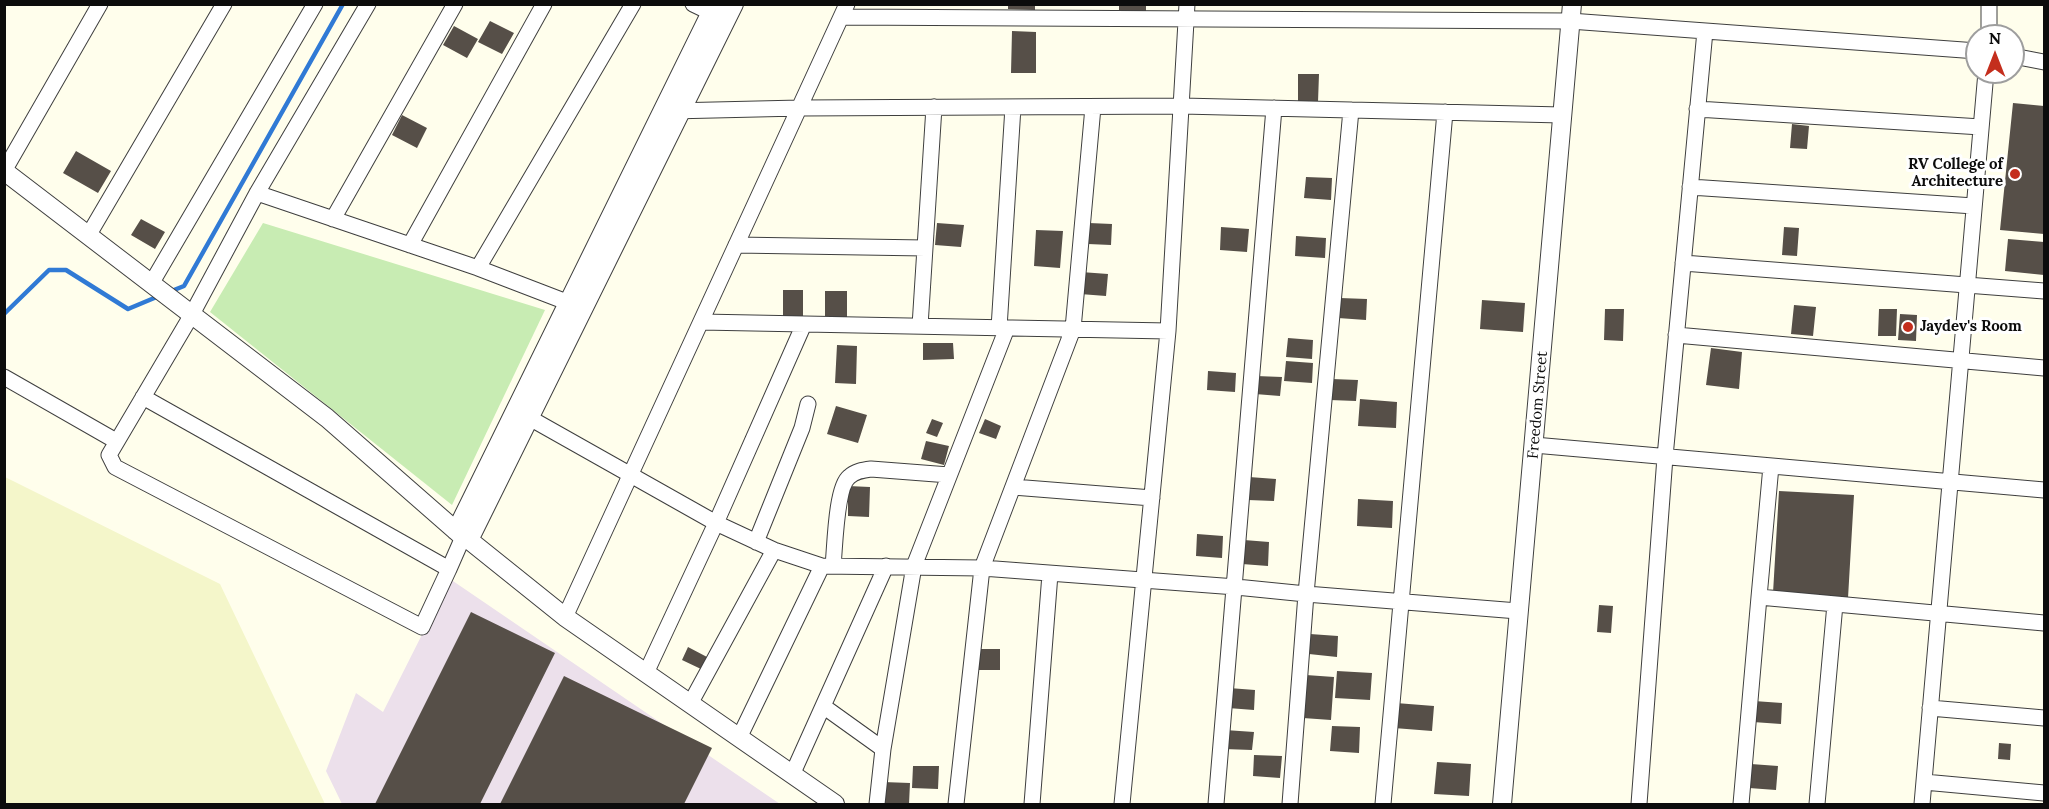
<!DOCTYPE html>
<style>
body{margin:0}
#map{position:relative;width:2049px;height:809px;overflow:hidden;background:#fffeec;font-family:Lora,serif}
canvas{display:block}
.frame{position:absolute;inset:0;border:6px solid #0c0c0c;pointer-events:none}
.north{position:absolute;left:1965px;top:24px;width:60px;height:60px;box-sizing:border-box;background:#fff;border:2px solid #9e9e9e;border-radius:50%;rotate:0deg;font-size:16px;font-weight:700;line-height:24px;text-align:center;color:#0c0c0c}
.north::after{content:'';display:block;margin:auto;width:21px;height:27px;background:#c42e1d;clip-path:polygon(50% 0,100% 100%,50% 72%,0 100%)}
</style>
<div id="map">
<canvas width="2049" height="809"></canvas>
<div class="frame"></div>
<div class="north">N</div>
</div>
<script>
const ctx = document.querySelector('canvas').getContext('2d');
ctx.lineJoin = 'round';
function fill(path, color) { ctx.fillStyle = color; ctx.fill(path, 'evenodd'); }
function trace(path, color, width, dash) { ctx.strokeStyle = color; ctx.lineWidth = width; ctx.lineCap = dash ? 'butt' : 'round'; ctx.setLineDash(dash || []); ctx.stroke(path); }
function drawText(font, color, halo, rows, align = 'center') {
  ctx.font = font + ' Lora,serif'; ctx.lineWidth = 6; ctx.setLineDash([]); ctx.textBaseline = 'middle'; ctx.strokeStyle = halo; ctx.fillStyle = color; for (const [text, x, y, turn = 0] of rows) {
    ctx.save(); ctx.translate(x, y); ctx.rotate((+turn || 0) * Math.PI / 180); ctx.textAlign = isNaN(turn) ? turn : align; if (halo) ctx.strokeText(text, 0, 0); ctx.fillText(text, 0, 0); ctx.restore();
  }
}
const industrial = new Path2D(`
 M450 579 780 804H342L326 771 356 693 383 712Z`);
const farmland = new Path2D(`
 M5 477 220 584 325 804H5Z`);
const green = new Path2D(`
 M263 223 545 310 452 505 210 312Z`);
const stream = new Path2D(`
 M169 292 184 286 343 4
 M4 314 49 270H66L128 309 159 296`);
const building = new Path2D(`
 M1008 4H1035V10L1008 9Z
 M1119 4H1146V13L1119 12Z
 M490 21 514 33 502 54 478 42Z
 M454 26 478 39 467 58 443 45Z
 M1012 31 1036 32V73H1011Z
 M1298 74H1319L1318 102H1298Z
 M2013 103 2044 106V234L2000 230Z
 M402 115 427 128 417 148 392 135Z
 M1792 124 1809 126 1807 149 1790 148Z
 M76 151 111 171 98 193 63 173Z
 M1306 177 1332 178 1331 200 1304 198Z
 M141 219 165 232 155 249 131 235Z
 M937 223 964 225 961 247 935 245Z
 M1089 223 1112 224 1111 245 1088 244Z
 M1221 227 1249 229 1247 252 1220 250Z
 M1784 227 1799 228 1797 256 1782 255Z
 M1036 230 1063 231 1060 268 1034 266Z
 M1296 236 1326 238 1325 258 1295 256Z
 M2008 239 2044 242V275L2005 271Z
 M1081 272 1108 274 1106 296 1080 294Z
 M783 290H803V316H783Z
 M825 291H847V318H825Z
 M1340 298 1367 299 1366 320 1338 318Z
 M1482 300 1525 303 1523 332 1480 329Z
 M1794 305 1816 307 1813 336 1791 334Z
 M1605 309H1624L1623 341 1604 340Z
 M1879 309H1897L1896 336H1878Z
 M1900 314 1917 315 1916 341 1898 340Z
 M1288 338 1313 340 1312 359 1286 357Z
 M923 343H953L954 359 923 360Z
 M837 345 857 346 856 384 835 383Z
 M1711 348 1742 352 1739 389 1706 385Z
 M1286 361 1313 363 1312 383 1284 381Z
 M1208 371 1236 373 1235 392 1207 390Z
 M1256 376 1282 377 1280 396 1255 394Z
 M1332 379 1358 380 1356 401 1330 400Z
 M1360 399 1397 402 1396 428 1358 426Z
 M836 406 867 415 858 443 827 434Z
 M932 419 943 423 937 437 926 433Z
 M985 419 1001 426 996 439 979 433Z
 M926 441 949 446 944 465 921 459Z
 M1249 477 1276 479 1274 501 1248 500Z
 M848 486 870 487 869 517 848 516Z
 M1779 491 1854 495 1848 598 1773 593Z
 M1358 499 1393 501 1392 528 1357 526Z
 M1197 534 1223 536 1222 558 1196 556Z
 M1244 540 1269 542 1268 566 1242 564Z
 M1599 605 1613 606 1611 633 1597 632Z
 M471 612 555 653 480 804H375Z
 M1310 634 1338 636 1337 657 1309 654Z
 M688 647 707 657 701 669 682 660Z
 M976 649H1000V670H975Z
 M1337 671 1372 673 1370 700 1335 698Z
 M1306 675 1334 677 1331 720 1303 718Z
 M564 676 712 748 684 804H500Z
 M1229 688 1255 690 1254 710 1228 708Z
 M1754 701 1782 703 1781 724 1753 722Z
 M1396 703 1434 706 1432 731 1394 728Z
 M1332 726 1360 727 1359 753 1330 751Z
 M1225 730 1254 732 1252 750 1224 749Z
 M1999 743 2011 744 2010 760 1998 759Z
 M1254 755 1282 756 1280 778 1253 776Z
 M1437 762 1471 764 1469 796 1434 794Z
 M1751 764 1778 766 1776 790 1749 788Z
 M913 766H939L938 789 912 788Z
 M883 782 910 783 909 804H883Z`);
const minor = new Path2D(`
 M368 4 257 193 191 316 109 455 115 467 422 627 449 569
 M693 4 720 17
 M842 17 1570 21 1977 51
 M1989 36V4
 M2013 56 2044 62
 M1697 109 1981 127
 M671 111 800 108 1182 106 1562 115
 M4 171 100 4
 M1690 187 1974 206
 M257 193 478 268 577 306
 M333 219 455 4
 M88 236 224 4
 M410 245 544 4
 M736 245 925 248
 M1683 263 2044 291
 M478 268 633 4
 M151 284 315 4
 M701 322 1168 331
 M920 326 934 107
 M999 328 1013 107
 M1676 335 2044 368
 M4 377 116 441
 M143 397 449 569 463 537
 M519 412 716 523 774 550 822 566 982 568 1236 587 1306 594 1518 611
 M1534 445 2044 490
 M1013 487 1152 498
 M756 542 802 428 808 404
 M833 566C835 547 836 487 849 477 855 471 863 470 871 469L949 475
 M1759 597 1771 466
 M565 617 847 4
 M646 673 716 523 804 324
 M690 704 774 550
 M823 706 883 749
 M1930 708 2044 718
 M739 738 822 566
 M792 775 886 566
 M1924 782 2044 793
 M877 804 883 749 914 566 1007 328
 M956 804 982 568 1073 329 1093 107
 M1032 804 1050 574
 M1122 804 1168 331 1187 4
 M1216 804 1274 108
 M1290 804 1306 594 1351 110
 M1383 804 1445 112
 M1639 804 1665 457 1705 31
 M1741 804 1759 597 2044 623
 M1817 804 1835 604
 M1922 804 1986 72`);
const tertiary = new Path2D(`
 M4 171 327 418 463 537 469 540 565 617 835 804
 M456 531 715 4
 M469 540 734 4
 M1502 804 1572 4`);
const markers = [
 [2015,174,6,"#c42e1d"],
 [1908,327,6,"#c42e1d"]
];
const poiNames = [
 ["RV College of",2003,165],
 ["Architecture",2003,182],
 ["Jaydev's Room",1920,327,"left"]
];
const streetNames = [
 ["Freedom Street",1538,405,-85]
];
fill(industrial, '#ece0eb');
fill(farmland, '#f4f6ca');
fill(green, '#c8ecb3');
trace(stream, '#307ad5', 4.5);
fill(building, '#564f48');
trace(minor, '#3f3f3f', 17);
trace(tertiary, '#3f3f3f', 20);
trace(minor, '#fff', 15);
trace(tertiary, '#fff', 18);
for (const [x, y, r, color] of markers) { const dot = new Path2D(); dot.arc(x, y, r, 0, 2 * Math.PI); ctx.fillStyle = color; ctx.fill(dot); trace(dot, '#fff', 2); }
drawText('bold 15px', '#0c0c0c', '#fff', poiNames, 'right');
drawText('15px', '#0c0c0c', '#fff', streetNames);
</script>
